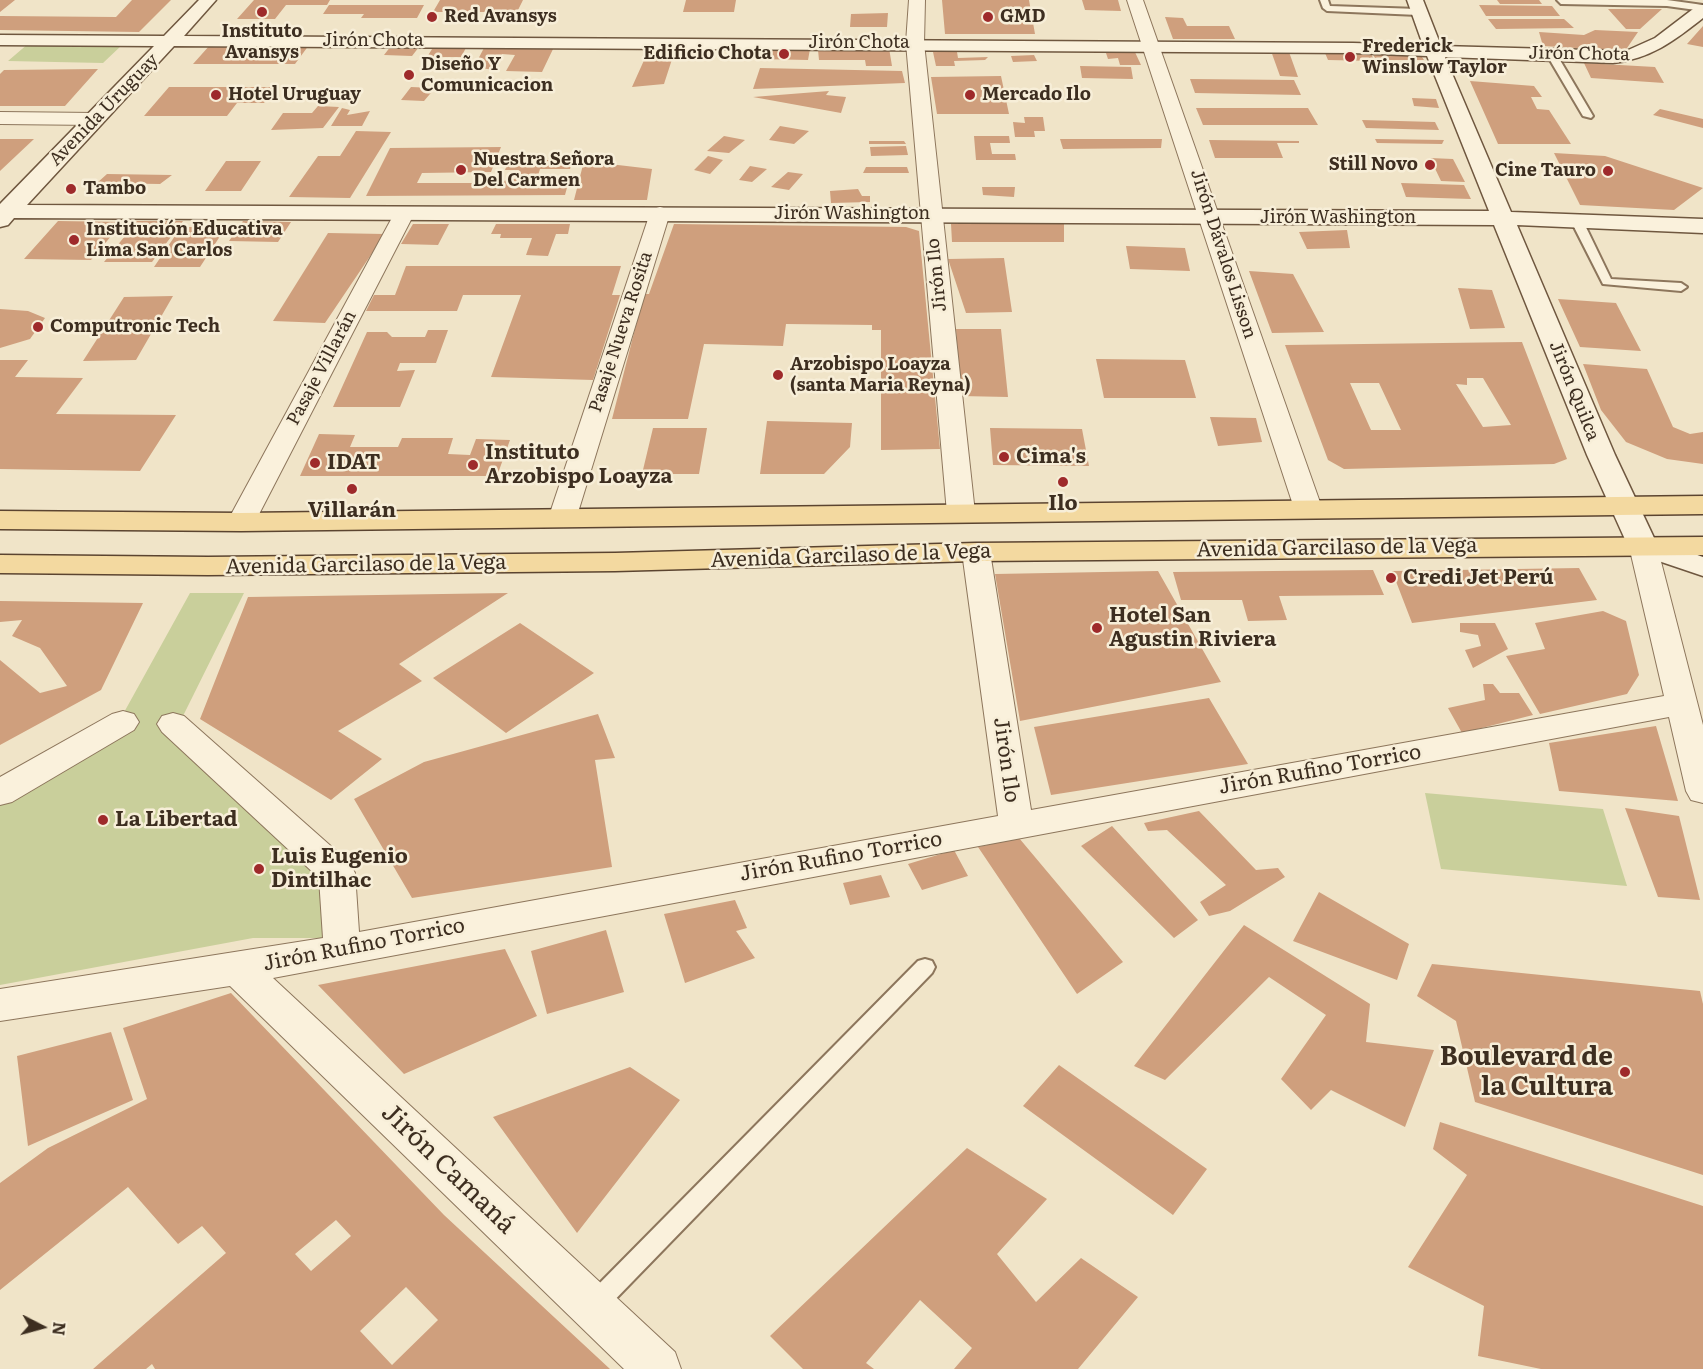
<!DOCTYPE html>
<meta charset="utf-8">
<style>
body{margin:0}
#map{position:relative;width:1703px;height:1369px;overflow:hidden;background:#f0e4c8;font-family:Literata,serif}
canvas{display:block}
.north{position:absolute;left:12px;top:1297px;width:60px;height:60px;-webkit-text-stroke:4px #f7eed8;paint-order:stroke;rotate:96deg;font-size:16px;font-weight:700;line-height:24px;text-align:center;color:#3d2e20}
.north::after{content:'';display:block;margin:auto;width:21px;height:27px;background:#3d2e20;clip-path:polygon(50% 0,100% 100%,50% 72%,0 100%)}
</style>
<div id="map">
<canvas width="1703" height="1369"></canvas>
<div class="north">N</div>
</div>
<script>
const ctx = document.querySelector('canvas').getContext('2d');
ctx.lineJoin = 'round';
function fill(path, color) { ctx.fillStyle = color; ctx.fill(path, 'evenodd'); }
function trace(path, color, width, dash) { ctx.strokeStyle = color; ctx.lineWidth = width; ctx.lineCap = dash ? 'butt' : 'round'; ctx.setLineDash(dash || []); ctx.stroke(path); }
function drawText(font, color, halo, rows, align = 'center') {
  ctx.font = font + ' Literata,serif'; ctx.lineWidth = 5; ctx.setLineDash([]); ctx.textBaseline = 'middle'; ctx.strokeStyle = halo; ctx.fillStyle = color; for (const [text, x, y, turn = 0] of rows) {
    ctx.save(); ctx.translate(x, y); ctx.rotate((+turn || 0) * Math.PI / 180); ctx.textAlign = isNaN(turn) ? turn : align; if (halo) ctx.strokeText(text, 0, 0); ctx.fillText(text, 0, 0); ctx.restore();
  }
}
const green = new Path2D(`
 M29 43 122 45 103 63 8 61Z
 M190 593H244L182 718 344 863 346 938H253L0 985V785L122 716Z
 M1425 793 1603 809 1627 886 1441 869Z`);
const building = new Path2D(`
 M0 0H15L0 12Z
 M132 0H171L139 32 0 30V16L116 17Z
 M254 0H330L327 5H286L275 19H237Z
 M440 0H523L517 12H433Z
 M686 0H736L734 12H683Z
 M942 0H1029L1035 34H945Z
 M1082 0H1118L1121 11 1085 10Z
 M1497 0H1539L1542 4H1500Z
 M329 5H424L417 18H361L364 14H323Z
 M1479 5 1552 6 1560 16H1486Z
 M1608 9H1662L1640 29H1626Z
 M888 13 887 27H850L851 14Z
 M1165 17 1183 18 1187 26H1229L1235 39H1173Z
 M1488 19H1564L1574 28 1496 29Z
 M1703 26V47L1687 44Z
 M1595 30 1638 32 1625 51 1543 46 1539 32 1584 35Z
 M210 45H309L295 64H193Z
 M391 46 419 47 412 56 384 55Z
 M434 46H467L461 57H427Z
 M485 46 554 47 542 72 506 71 515 55 502 54 494 70 474 67Z
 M650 47H676L664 84 632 87Z
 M761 48 810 49 808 60 758 59Z
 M889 48 892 66H866L865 60H819L818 50Z
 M1105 50H1134L1141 65H1120L1118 58 1108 59Z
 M1271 51 1289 52 1298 77 1280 76Z
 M1371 51 1420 54 1424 60H1376Z
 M933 52H957L958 58 988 57 985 60 954 61 955 66H936Z
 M1325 53 1371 54 1375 61 1328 60Z
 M1034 55 1037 61 1013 62 1011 56Z
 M1584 63 1655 67 1664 83 1591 78Z
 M1080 66 1131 67 1133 79 1082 78Z
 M760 68 902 71 905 83 753 89Z
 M98 69 65 106H0V74L4 70Z
 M1001 76 1009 114H937L931 77Z
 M1190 79 1294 80 1301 95 1195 93Z
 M1470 81 1534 86 1542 97H1531L1537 109 1549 110 1571 144H1498Z
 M169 87H275L264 103H237L227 116H144Z
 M411 87 435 88 424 101 401 100Z
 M829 91 826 95 846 97 841 113 753 97Z
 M1412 98 1436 99 1439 108 1414 106Z
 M318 106 339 107 323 128 271 130 283 113H312Z
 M342 108 350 110 347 115 370 111 362 126H331Z
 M1196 108H1308L1318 125H1203Z
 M1660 109 1703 119V128L1653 115Z
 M1024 117H1043L1045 131H1034L1035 137H1015L1013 122 1025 123Z
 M1362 120 1435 122 1439 130 1366 128Z
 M780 126 809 131 794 144 769 140Z
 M356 131 391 132 350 198 289 197 318 156H340Z
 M724 136 745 140 729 153 707 151Z
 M974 136H1009L1010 143H990L992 154H1015L1016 160H976Z
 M0 139H34L0 171Z
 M1060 139H1162L1161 148 1063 149Z
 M1375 139 1444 140 1442 144 1377 143Z
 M1209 140 1299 141V143H1277L1283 158H1215Z
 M869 141H904L906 144H869Z
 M906 146 908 155 871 156 870 147Z
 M501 147 491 172 422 173 417 183H490L515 179 519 170H505L509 160H573L570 169H540L535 185 568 184 565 195 366 196 390 148Z
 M1554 153 1605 156 1703 188 1674 210 1580 205Z
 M708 156 723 160 710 174 694 170Z
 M1430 158 1453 159 1465 182 1441 181Z
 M226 161H261L241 191H205Z
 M584 161 652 169 647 200H574Z
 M750 166 767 169 752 182 739 180Z
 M866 167H907L909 173H863Z
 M788 172 803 174 789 190 771 187Z
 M107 174 172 175 160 184 97 183Z
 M1401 183 1464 185 1471 199 1406 197Z
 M982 187H1015L1014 197 983 195Z
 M858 189 862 196H870V202L831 203 830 191Z
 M58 221 123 222 91 260 24 259Z
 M137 221H183L152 262H104Z
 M243 221 291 222 278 242 229 241Z
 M413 224H449L438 245 401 244Z
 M496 224H570L568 234H556L548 256 526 255 532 238H500L501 234H491Z
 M674 224 906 227 919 231 940 449 881 450V330H872V325L786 324 783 346 704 344 688 419H612L644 294H649Z
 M951 224H1064V242H952Z
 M181 227H226L200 267H154Z
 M1347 230 1350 248 1307 249 1299 232Z
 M328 233 385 234 325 323 273 321Z
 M1126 246 1185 248 1190 271 1130 269Z
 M1004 258 1012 312 966 313 948 259Z
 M406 266H621L612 295H620L593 380 491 377 521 295H463L457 311H366L374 295H395Z
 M1249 271 1293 274 1324 332 1272 333Z
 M1458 288 1492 290 1505 328 1470 329Z
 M173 296 136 360 83 361 124 297Z
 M1558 299 1616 303 1641 351 1580 347Z
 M0 309 28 311 45 318 30 339 0 348Z
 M956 329H1001L1008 397 961 396Z
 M428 330H448L436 363H400L397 371 415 370 400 407H333L367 332H387L392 337H425Z
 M1522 342 1567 459 1554 464 1344 469 1328 460 1285 345ZM1467 378H1483L1511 425 1483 427 1456 384 1467 385ZM1350 383H1379L1401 430H1371Z
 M1096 359 1185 360 1196 398H1104Z
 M0 360H28L15 377 83 378 56 414 176 415 140 471 0 469Z
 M1583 364 1647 369 1673 427 1690 434 1703 432V464L1667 459 1626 442 1601 410Z
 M1210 417 1256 418 1262 442 1218 446Z
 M767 421 852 423 850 447 824 474H760Z
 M653 428H707L699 474H642Z
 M990 428 1082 429 1089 466 993 465Z
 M319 434 355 435 350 447H398L402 438H453L448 454 470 455 476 439 510 440 497 476H300Z
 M1579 568 1597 600 1412 623 1392 571Z
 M1373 570 1384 595 1279 596 1287 620 1248 621 1242 600H1181L1173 572Z
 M1158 571 1221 682 1020 721 995 574Z
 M508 593 399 664 422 681 338 731 382 759 331 800 200 719 248 597Z
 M0 601 143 603 101 690 0 745V660L40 693 67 686 40 648 12 636 22 620 0 622Z
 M1603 611 1626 621 1639 675 1627 694 1540 714 1506 656 1545 649 1535 623Z
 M520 623 594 673 506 733 433 678Z
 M1460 623H1495L1508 649 1473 668 1465 650 1481 646 1478 635 1460 632Z
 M1483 684H1493L1500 693H1519L1533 715 1462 733 1448 708 1485 700Z
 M1209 698 1248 764 1051 795 1034 727Z
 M598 714 615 758 595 760 612 867 412 898 354 799 424 762Z
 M1656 726 1678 801 1559 791 1549 743Z
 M1625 808 1679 816 1700 900 1658 897Z
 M1199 811 1256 870 1278 868 1285 877 1230 911 1209 916 1200 902 1226 885 1167 830 1148 831 1144 823Z
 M1112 826 1198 920 1174 938 1081 846Z
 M1019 838 1123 962 1077 994 978 847Z
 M954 850 968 876 922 890 908 864Z
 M881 875 890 897 850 905 843 883Z
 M1319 892 1409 944 1397 980 1293 941Z
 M735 900 747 928 736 931 755 958 685 983 664 914Z
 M1244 925 1370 1004 1366 1042 1434 1050 1405 1127 1331 1090 1311 1110 1281 1079 1326 1015 1269 977 1165 1080 1134 1066Z
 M606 930 624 992 547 1014 531 951Z
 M505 949 537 1016 404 1074 318 985Z
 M1432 964 1700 991 1703 1004V1175L1475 1102 1456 1021 1417 996Z
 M231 993 444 1215 610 1369H155L152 1364 146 1369H93L226 1253 202 1226 178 1244 128 1187 0 1290V1183L48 1148 147 1099 123 1028ZM336 1220 351 1236 311 1271 295 1254ZM406 1287 438 1320 392 1365 360 1331Z
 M111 1032 133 1100 28 1146 17 1056Z
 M1059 1065 1207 1169 1173 1215 1023 1106Z
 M630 1067 680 1100 577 1233 493 1117Z
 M1440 1122 1703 1206V1369H1541L1478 1356 1484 1306 1408 1267 1467 1175 1433 1149Z
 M967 1148 1047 1199 997 1254 1036 1302 1081 1258 1138 1297 1078 1369H954L972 1348 920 1300 866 1363 874 1369H803L770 1336Z`);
const lane = new Path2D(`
 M1320 0H1328L1330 6 1418 9 1422 12 1418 15 1327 11 1323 8Z
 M1557 0H1667L1703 5V11L1667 6 1561 4Z
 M1549 53 1557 55 1593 116 1591 118 1583 116 1547 55Z
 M1572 217 1582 219 1611 279 1681 283 1687 287 1681 291 1603 284 1570 219Z
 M925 959 932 961 935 967 932 973 601 1314 593 1318 585 1314 581 1306 585 1298 918 961Z`);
const street = new Path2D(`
 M909 0H925L924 43 975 513 971 519 961 521 951 519 947 513 906 43Z
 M1127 0H1143L1322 508 1318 514 1308 516 1298 514 1294 508Z
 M0 112 96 113 105 119 96 125 0 124Z
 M660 207 667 209 670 213 576 519 572 525 562 527 552 525 548 519 650 213 653 209Z
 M404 208 411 210 414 214 255 522 251 528 241 530 231 528 227 522 394 214 397 210Z
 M1643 537 1653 540 1657 546 1703 725V803L1691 800 1686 791 1669 717 273 978 675 1352 681 1369H624L230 986 0 1021V989L323 938 319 878 162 732 157 724 162 716 173 713 184 716 350 863 355 873 359 932 998 816 962 552 966 546 976 543 986 546 990 552 1031 810 1664 696 1629 546 1633 540Z
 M123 711 134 714 139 722 134 730 12 802 0 805V777L112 714Z`);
const secondary = new Path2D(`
 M199 0H216L184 36 1353 43 1423 45 1407 0H1423L1441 46 1626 51 1655 38 1697 6 1703 5V18C1674 41 1650 59 1613 63L1445 57 1511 212 1703 219V233L1517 225 1615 455 1655 540 1703 557V576L1632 552 1628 546 1587 455 1494 225 14 218 8 225 0 227V204L154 46 0 45V35L164 36ZM174 46 1353 53 1427 56 1489 211 27 205Z`);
const primary = new Path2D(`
 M1703 496V514L241 531 0 529V511L241 513Z
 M1703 537V555L976 561 615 571 208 575 0 573V555L208 557 615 553 976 543Z`);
const markers = [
 [262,12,6,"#9e2a2b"],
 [432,17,6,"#9e2a2b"],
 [988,17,6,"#9e2a2b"],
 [784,54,6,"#9e2a2b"],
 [1350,57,6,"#9e2a2b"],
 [409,75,6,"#9e2a2b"],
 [216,95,6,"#9e2a2b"],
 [970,95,6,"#9e2a2b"],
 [1430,165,6,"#9e2a2b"],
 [461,170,6,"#9e2a2b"],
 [1608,171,6,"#9e2a2b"],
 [71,189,6,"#9e2a2b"],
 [74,240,6,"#9e2a2b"],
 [38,327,6,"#9e2a2b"],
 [778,375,6,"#9e2a2b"],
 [1004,457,6,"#9e2a2b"],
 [315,463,6,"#9e2a2b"],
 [473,465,6,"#9e2a2b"],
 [1063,482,6,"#9e2a2b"],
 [352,489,6,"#9e2a2b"],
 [1391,578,6,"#9e2a2b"],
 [1097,628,6,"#9e2a2b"],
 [103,820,6,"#9e2a2b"],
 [259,869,6,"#9e2a2b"],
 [1625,1072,6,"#9e2a2b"]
];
const farPoinames = [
 ["Red Avansys",444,17],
 ["GMD",1000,17],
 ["Instituto",262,32,"center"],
 ["Avansys",262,53,"center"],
 ["Frederick",1362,47],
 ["Winslow Taylor",1362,68],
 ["Edificio Chota",772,54,"right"],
 ["Diseño Y",421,65],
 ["Comunicacion",421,86],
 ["Hotel Uruguay",228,95],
 ["Mercado Ilo",982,95],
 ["Nuestra Señora",473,160],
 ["Del Carmen",473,181],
 ["Still Novo",1418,165,"right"],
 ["Cine Tauro",1596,171,"right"],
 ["Tambo",83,189],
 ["Institución Educativa",86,230],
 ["Lima San Carlos",86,251],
 ["Computronic Tech",50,327],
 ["Arzobispo Loayza",790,365],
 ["(santa Maria Reyna)",790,386]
];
const farStreetnames = [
 ["Jirón Chota",373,41],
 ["Jirón Chota",859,43],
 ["Jirón Chota",1579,54,1],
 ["Avenida Uruguay",104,110,-46],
 ["Jirón Washington",852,214],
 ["Jirón Washington",1338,218],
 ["Jirón Dávalos Lisson",1223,254,72],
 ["Jirón Ilo",937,275,-96],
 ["Pasaje Nueva Rosita",621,332,-72],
 ["Pasaje Villarán",322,368,-62],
 ["Jirón Quilca",1574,391,68]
];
const poiNames = [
 ["Instituto",485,453],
 ["Arzobispo Loayza",485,477],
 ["Cima's",1016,457],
 ["IDAT",327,463],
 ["Ilo",1063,504,"center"],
 ["Villarán",352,511,"center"],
 ["Credi Jet Perú",1403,578],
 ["Hotel San",1109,616],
 ["Agustin Riviera",1109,640],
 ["La Libertad",115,820],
 ["Luis Eugenio",271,857],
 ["Dintilhac",271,881]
];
const streetNames = [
 ["Avenida Garcilaso de la Vega",1337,548,-1],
 ["Avenida Garcilaso de la Vega",851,556,-2],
 ["Avenida Garcilaso de la Vega",366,565,-1],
 ["Jirón Ilo",1006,760,82],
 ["Jirón Rufino Torrico",1320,770,-10],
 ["Jirón Rufino Torrico",841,857,-10],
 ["Jirón Rufino Torrico",364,945,-11]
];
const nearPoinames = [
 ["Boulevard de",1613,1057],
 ["la Cultura",1613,1087]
];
const nearStreetnames = [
 ["Jirón Camaná",448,1169,44]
];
fill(green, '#c9cf9b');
fill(building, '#cf9f7d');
trace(lane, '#8d765c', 4);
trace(street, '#8d765c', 2);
trace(secondary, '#6f573f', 3);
trace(primary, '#5b4430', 3);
fill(lane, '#faf1dc');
fill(street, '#faf1dc');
fill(secondary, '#faf1dc');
fill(primary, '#f3d9a0');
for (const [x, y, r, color] of markers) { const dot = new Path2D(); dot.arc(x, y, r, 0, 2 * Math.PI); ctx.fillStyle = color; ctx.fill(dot); trace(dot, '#f7eed8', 2); }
drawText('bold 18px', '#3d2e20', '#f7eed8', farPoinames, 'left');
drawText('18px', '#3d2e20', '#f7eed8', farStreetnames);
drawText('bold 21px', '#3d2e20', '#f7eed8', poiNames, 'left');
drawText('21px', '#3d2e20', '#f7eed8', streetNames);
drawText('bold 26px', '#3d2e20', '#f7eed8', nearPoinames, 'right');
drawText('26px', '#3d2e20', '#f7eed8', nearStreetnames);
</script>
